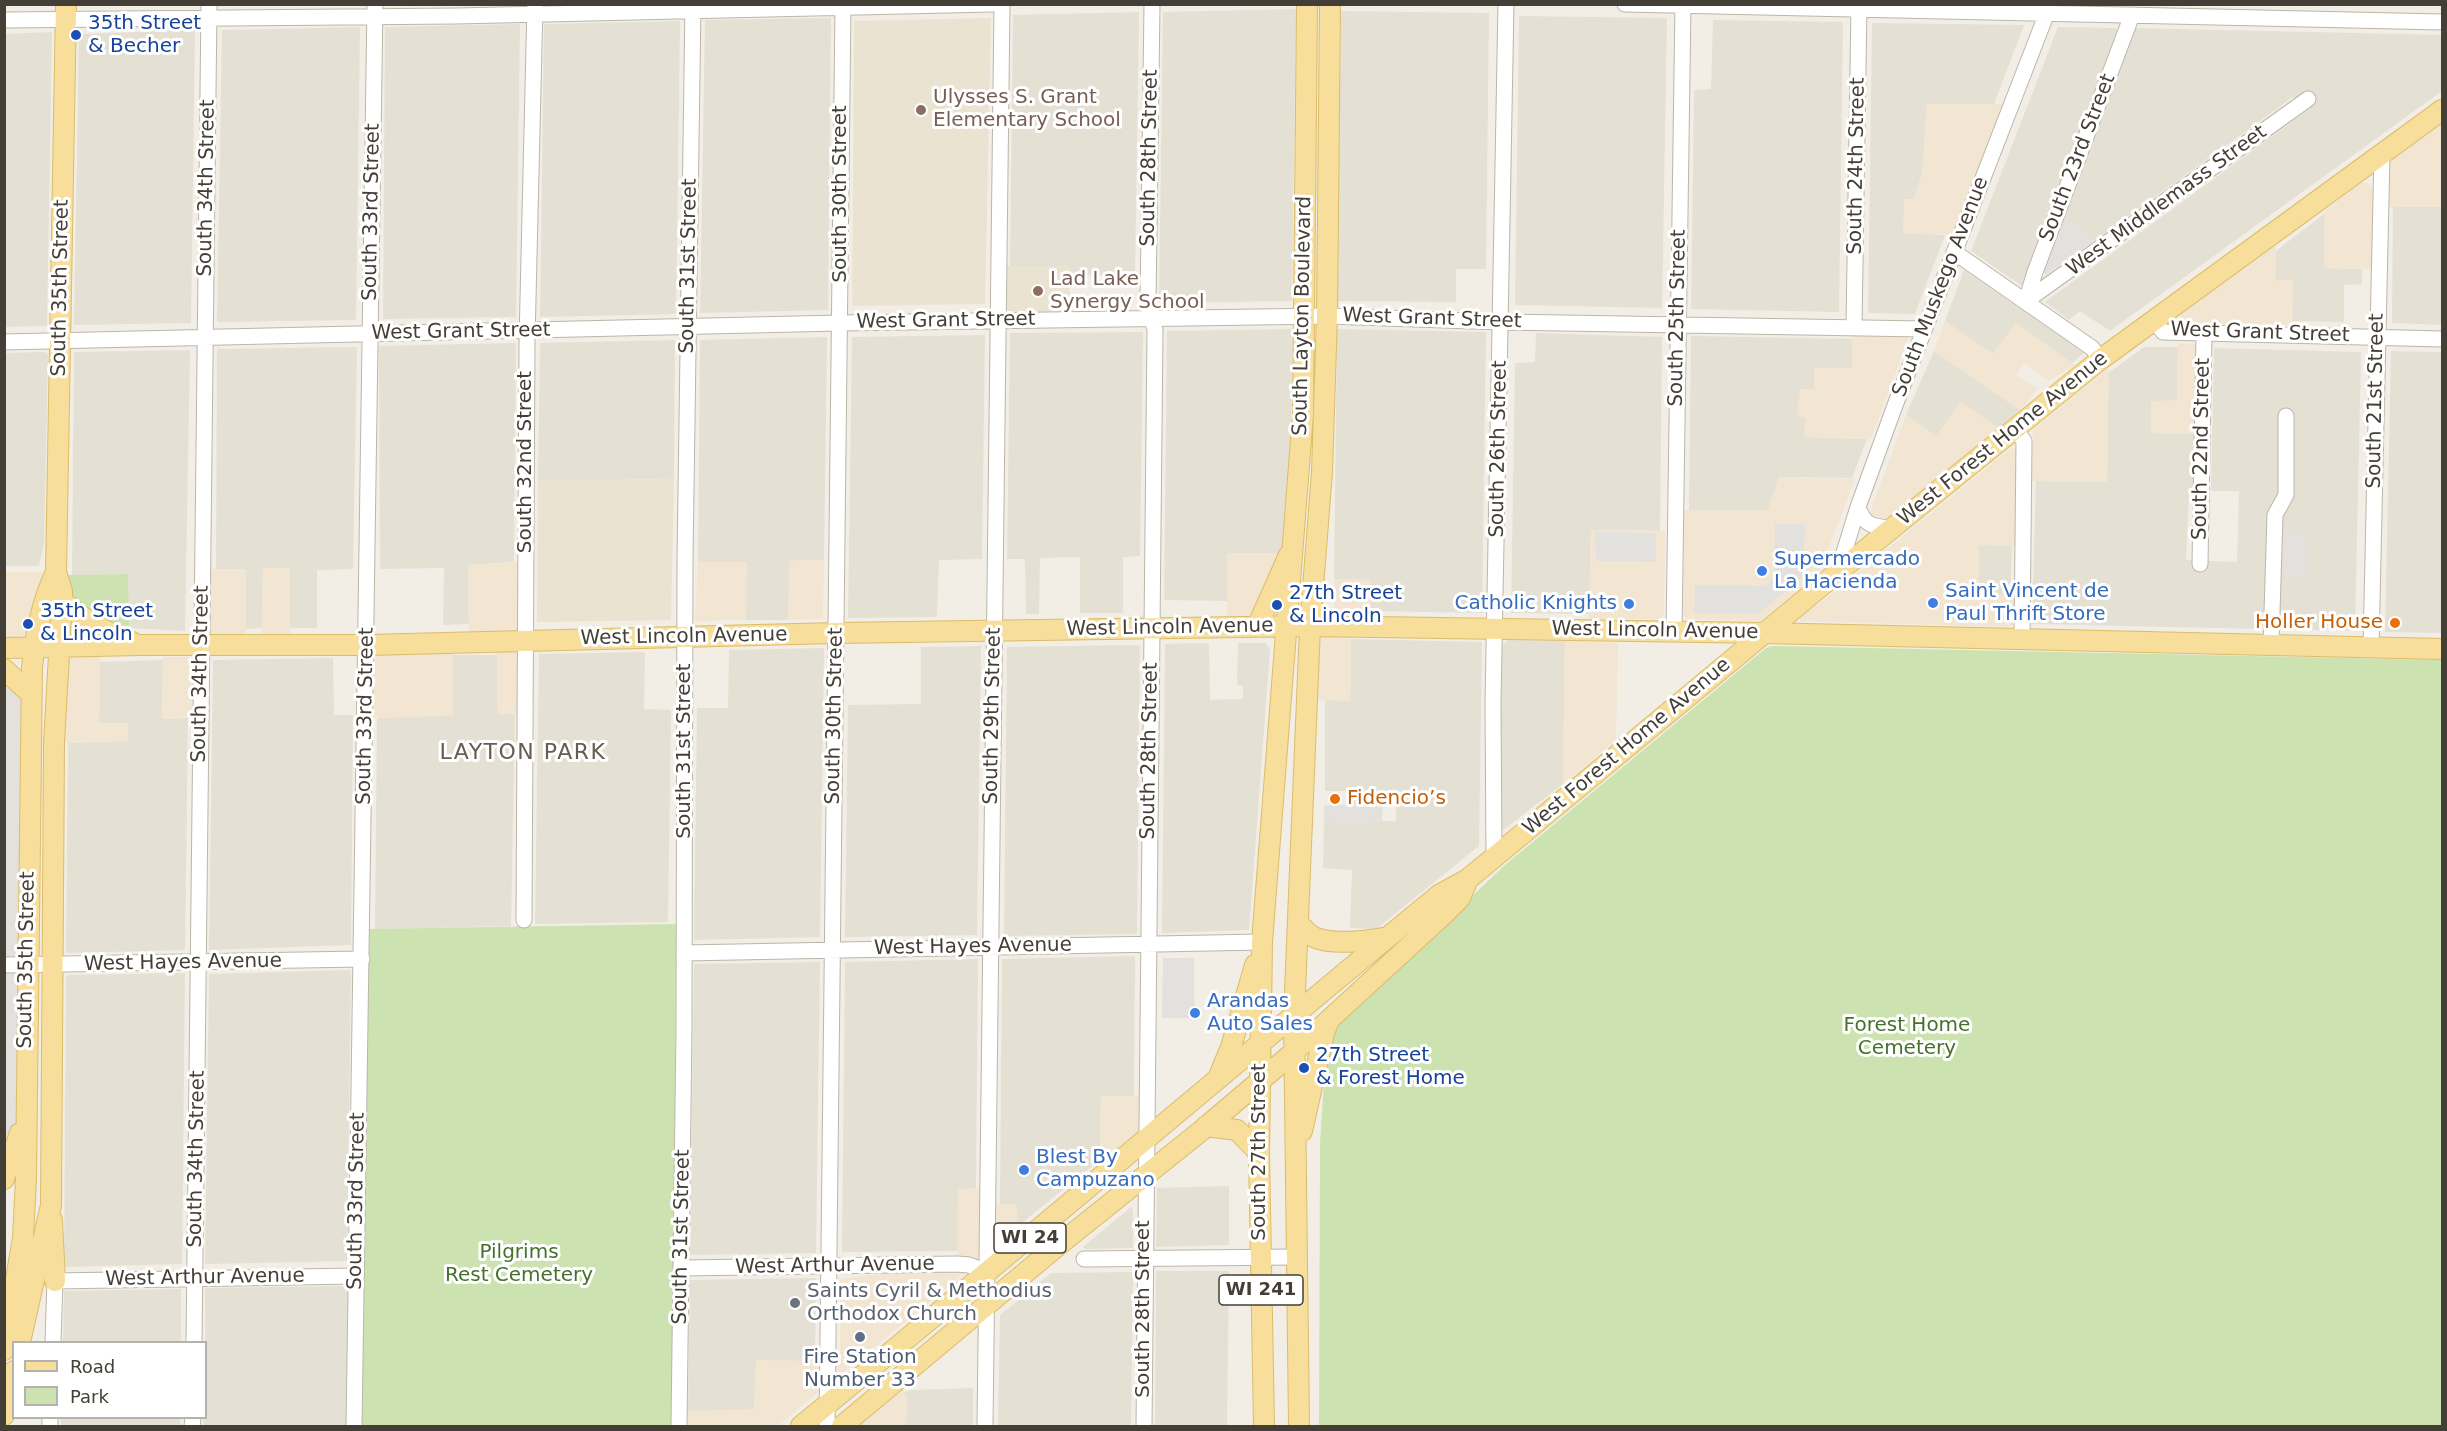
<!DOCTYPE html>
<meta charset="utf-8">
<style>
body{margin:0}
#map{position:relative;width:2447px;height:1431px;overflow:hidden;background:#f2eee6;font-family:"DejaVu Sans",sans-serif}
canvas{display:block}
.frame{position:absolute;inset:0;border:6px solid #443f36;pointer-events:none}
.legend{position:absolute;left:12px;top:1341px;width:195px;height:78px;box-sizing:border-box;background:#fff;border:2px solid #b4b2af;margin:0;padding:8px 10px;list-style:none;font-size:18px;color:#443f36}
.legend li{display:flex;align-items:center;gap:12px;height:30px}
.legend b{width:30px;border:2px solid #b4b2af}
</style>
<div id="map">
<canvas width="2447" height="1431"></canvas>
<div class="frame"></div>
<ul class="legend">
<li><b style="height:8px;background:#f7de9a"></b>Road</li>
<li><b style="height:16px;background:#cce3b1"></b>Park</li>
</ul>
</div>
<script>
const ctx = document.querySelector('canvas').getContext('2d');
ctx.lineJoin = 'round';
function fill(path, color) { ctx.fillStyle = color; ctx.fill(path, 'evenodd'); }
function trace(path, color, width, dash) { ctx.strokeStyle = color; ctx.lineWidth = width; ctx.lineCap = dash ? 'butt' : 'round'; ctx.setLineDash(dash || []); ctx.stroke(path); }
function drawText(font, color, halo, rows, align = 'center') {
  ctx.font = font + ' "DejaVu Sans",sans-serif'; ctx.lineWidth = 6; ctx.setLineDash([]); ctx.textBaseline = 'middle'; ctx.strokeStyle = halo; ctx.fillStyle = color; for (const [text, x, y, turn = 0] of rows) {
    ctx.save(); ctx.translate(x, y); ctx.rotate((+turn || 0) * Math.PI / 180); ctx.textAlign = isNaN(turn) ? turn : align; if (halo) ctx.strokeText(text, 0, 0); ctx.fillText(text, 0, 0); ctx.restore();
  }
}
const residential = new Path2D(`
 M1296 9 1292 301 1159 303 1163 12Z
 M1341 11 1489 13 1486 269H1456V302L1337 301Z
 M1139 12 1135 276 1069 275V266H1010L1013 15Z
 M1519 16 1667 18 1662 308 1515 305Z
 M831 18 828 310 700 313 705 20Z
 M1713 20 1843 22 1839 312 1691 309 1694 90 1711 89Z
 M680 21 676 314 540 317 544 24Z
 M1872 23 2024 25 1994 104H1927L1922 174 1903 233 1945 235 1915 314 1868 313Z
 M520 24 516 317 383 319 385 27Z
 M360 27 356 320 217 322 222 30Z
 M2058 27 2115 28 2120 32 2022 286 1971 251Z
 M2134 28 2442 35V91L2110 331 2080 311 2069 320 2045 302 2311 108 2293 97 2094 241 2063 217Z
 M195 30 191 323 74 325 79 34Z
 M52 32 47 326 5 327V34Z
 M2442 194V325L2392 323 2393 207H2442Z
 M2325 213 2324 268 2362 269V284L2344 285V322L2292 321 2293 280 2275 281 2276 251Z
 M1964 270 2084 353 2072 363 2016 323 1993 354 1945 321Z
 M1293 329 1291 436 1282 548 1280 553H1227V601L1164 600 1167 331Z
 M1337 329 1486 332 1482 613 1371 611V580L1334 579Z
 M1143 332 1140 556 1123 557V613H1080V557L1040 558 1039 614H1026L1025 559H1007L1010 333Z
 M1536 333 1662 337 1660 531 1591 530 1589 614 1511 613 1515 363 1535 362Z
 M985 335 982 559 939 560 937 617 848 618 852 337Z
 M1691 336 1853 339 1852 368 1814 389 1797 402 1805 417V437L1867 439 1852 478 1779 477 1768 510H1689Z
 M827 337 824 560 790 561 788 620H745L746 562H698L700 340Z
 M675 340 674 479 538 481 540 343Z
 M516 343 514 562 468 565 469 624 443 625 444 568 380 569 379 346Z
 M357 347 353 569 317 570V628H290V568L263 569 262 628 246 629V569H216L217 349Z
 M2144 347H2178L2177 401 2151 433 2198 434 2194 489 2189 492 2186 560 2237 562 2239 491H2211L2214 348 2361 352 2355 631 2032 624 2036 481 2107 482 2108 373Z
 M190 350 185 631 129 628 127 574 72 575 74 352Z
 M1934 351 1972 377 2020 410 1998 428 1961 402 1936 436 1906 415Z
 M2391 351 2442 352V633L2385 632Z
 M45 352 48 354 44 544 39 566H5V353Z
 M1979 545H2012L2010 594H1979Z
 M1351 639 1482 642 1479 846 1376 929 1350 928 1352 870 1323 868 1324 820 1396 821V791H1325V700H1350Z
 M1508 640 1565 641 1563 784 1503 830 1500 826 1502 647Z
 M1209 643 1210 700 1243 699V686L1237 685 1238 643H1266L1270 650 1249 930 1162 933 1165 644Z
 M1138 645 1140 646 1137 934 1004 936 1007 647Z
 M981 646 977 935 845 937 848 705 921 704V647Z
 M824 648 820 937 694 940 697 708H728L729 650Z
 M645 652 644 709 671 710 668 922 535 924 539 654Z
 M453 655H497L498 714H515L511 926 375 929 377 718 453 715Z
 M333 658 334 715H353L351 945 209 950 213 660Z
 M163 660 162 719 188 718 185 950 66 953 68 743 128 741 99 724 100 662Z
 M1135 956 1134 1096H1101L1100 1160 1018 1226 1016 1204H1000L1002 959Z
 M978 959 976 1189H958V1251L842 1252 845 962Z
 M820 962 816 1253 690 1255 694 964Z
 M349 970 351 972 347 1261 205 1264 209 974Z
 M185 973 182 1264 64 1267 66 975Z
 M1229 1186V1245L1156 1247 1157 1188Z
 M1131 1207 1133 1210V1248L1086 1249 1083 1247Z
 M1156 1271H1229L1227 1426H1155Z
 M1133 1272 1131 1426H998L1000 1315 1051 1273Z
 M816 1278 815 1361H756L754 1410 688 1411 690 1280Z
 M345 1286 348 1289 346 1426H203L204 1418H206L205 1288Z
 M181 1289V1342H63L64 1291Z
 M973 1388V1426H906L907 1401 904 1392 912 1390Z
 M61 1418H180V1426H61Z`);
const commercial = new Path2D(`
 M1927 104H2011L1961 235 1903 233 1904 199H1914L1922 174Z
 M2442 124V207H2386L2387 164Z
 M2361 183H2368L2373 188 2371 269 2324 268 2326 210Z
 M2276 245 2275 281 2293 280 2291 325 2183 324 2180 322 2181 315Z
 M1945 321 1993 354 2016 323 2075 365 2049 381 2024 363 2016 375 2038 389 2020 410 1934 351Z
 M1853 334 1905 336 1908 339 1871 439 1804 437 1805 417H1797L1800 389H1814V368H1852Z
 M2178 343 2197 344 2198 434 2151 433V401L2177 400Z
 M2109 368 2107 482 2032 481 2033 430Z
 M1961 402 1998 428 1881 523 1869 515 1906 415 1936 436Z
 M2014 448 2017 450 2016 546 1979 545V594H2015L2013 625 2010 627 1800 621V618L1812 608 1818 605 2010 449Z
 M1779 477 1855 479 1819 573 1760 621 1686 619 1683 613 1684 510H1768Z
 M1591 530 1665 531 1664 613 1660 619H1589Z
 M1227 553H1290L1257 627H1227Z
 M824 560 823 619 788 620 790 561Z
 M526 562V713L498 714 497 642H469L468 565Z
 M698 562H747L746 620 695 621Z
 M263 568H290V645H262Z
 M202 569H246V645H202Z
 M5 572H56L34 646 5 648Z
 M1334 579 1371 580V611H1334Z
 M1310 626 1351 627 1350 701 1307 700Z
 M1565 641 1618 643 1616 740 1563 784Z
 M453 642V716L366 718 367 645Z
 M100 646 99 723H128V741L54 743 59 647Z
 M163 657H188L193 660 194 717 162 719Z
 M1101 1096H1139V1131L1100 1166Z
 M988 1188V1204H1016L1018 1230 777 1426H688V1411L754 1409 756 1360 840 1361V1279L957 1264 958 1189Z
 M897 1381 904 1392 907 1401 906 1426H842Z`);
const industrial = new Path2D(`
 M5 669 31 694 25 1116 5 1179Z`);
const education = new Path2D(`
 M991 18 985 304 852 306 854 21Z
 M1006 266H1069L1070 312 1010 313 1006 307Z
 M674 479 671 620 537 622 538 481Z`);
const green = new Path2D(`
 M128 574 129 632 119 630 70 600 68 575Z
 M1773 646 2442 660V1426H1319L1320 1142 1327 1039 1333 1028 1505 865 1766 648Z
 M676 924 673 1426H360L367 929Z`);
const parking = new Path2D(`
 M2063 217 2094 241 2046 275 2042 270Z
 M1775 524H1805L1803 577 1758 614 1694 613 1695 585 1766 586 1774 578Z
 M1595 532 1656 533V562L1596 561Z
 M2286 533H2306L2305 578H2285Z
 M1351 793H1383L1382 821 1324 820V805H1351Z
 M1163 958H1194V1002L1200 1018H1162Z`);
const minor = new Path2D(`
 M1625 4 2442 22
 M4 20 456 16 992 4
 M1954 252 2092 348 2101 359
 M2026 301 2308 99
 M2026 301 2035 272 2132 15
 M2154 320 2163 332 2442 339
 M1854 327 1859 4
 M4 342 840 323 1327 316 1502 322 1924 329
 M2015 429 2024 441 2022 639
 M1858 507C1864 526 1874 527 1892 528
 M2200 564 2204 333
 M1838 572 1858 507 1894 408 2050 5
 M1674 632 1683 4
 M2271 645 2275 515 2286 495V416
 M2371 647 2382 154
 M1494 858 1493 703 1506 4
 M524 920 527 341 535 4
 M684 953 1262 942
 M4 965 362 959
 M1084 1259 1296 1257
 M681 1268 957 1264 969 1265 987 1272
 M53 1342 55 1281 356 1276
 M194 1342 209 4
 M50 1426V1418
 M192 1426 193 1418
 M354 1426 375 4
 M679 1426 684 1028 685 560 693 4
 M827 1426 843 4
 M985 1426 1002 4
 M1144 1426 1155 330 1148 305 1152 4`);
const major = new Path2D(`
 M62 601C81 618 108 634 132 642
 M1257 627 1289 555
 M4 648 140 645H367L836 633 1310 626 1764 633 2442 649
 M4 669 31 694
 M1298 923C1304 929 1308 935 1316 938 1333 945 1371 941 1388 937
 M1219 1076 1231 1047 1255 965
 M1206 1126 1237 1130 1259 1153
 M1302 1131 1324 1033 1329 1020
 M4 1179 20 1133
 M52 1220 55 1281
 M20 1342 51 1205 54 743 62 601V591L56 572 66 4
 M4 1350 23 1238 26 1178 32 668C35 636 42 601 56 572
 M4 1415 14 1371
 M801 1426C1015 1251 1225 1071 1439 895L1468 879 1838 572 2101 359 2442 110
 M842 1426 1056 1247 1201 1131 1294 1052 1442 916 1460 898 1468 879
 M1264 1426 1259 1153 1262 942 1303 414 1307 4
 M1299 1426 1294 1016 1310 626 1322 472 1327 316 1330 4`);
const markers = [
 [76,35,6,"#1a4fb4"],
 [921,110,6,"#8d6e63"],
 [1038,291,6,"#8d6e63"],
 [1762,571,6,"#3f7fe0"],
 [1933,603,6,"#3f7fe0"],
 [1629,604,6,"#3f7fe0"],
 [1277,605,6,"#1a4fb4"],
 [2395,623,6,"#e8710a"],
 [28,624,6,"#1a4fb4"],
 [1335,799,6,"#e8710a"],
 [1195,1013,6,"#3f7fe0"],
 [1304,1068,6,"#1a4fb4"],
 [1024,1170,6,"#3f7fe0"],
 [795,1303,6,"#6b7280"],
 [860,1337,6,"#5c6f8a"]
];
const shields = [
 [1030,1238,72],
 [1261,1290,84]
];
const shieldNames = [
 ["WI 24",1030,1238],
 ["WI 241",1261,1290]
];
const transitNames = [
 ["35th Street",88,24],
 ["& Becher",88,47],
 ["27th Street",1289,594],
 ["& Lincoln",1289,617],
 ["35th Street",40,612],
 ["& Lincoln",40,635],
 ["27th Street",1316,1056],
 ["& Forest Home",1316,1079]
];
const educationNames = [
 ["Ulysses S. Grant",933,98],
 ["Elementary School",933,121],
 ["Lad Lake",1050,280],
 ["Synergy School",1050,303]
];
const streetNames = [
 ["South 28th Street",1150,158,-89],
 ["South 23rd Street",2078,158,-69],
 ["South 24th Street",1857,166,-89],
 ["South 34th Street",207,188,-89],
 ["South 30th Street",841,194,-90],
 ["West Middlemass Street",2167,201,-36],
 ["South 33rd Street",372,212,-89],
 ["South 31st Street",689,266,-89],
 ["South Muskego Avenue",1941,287,-69],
 ["South 35th Street",61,288,-89],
 ["South Layton Boulevard",1303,316,-89],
 ["South 25th Street",1678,318,-89],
 ["West Grant Street",1432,319,2],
 ["West Grant Street",946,321,-1],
 ["West Grant Street",461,332,-1],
 ["West Grant Street",2260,333,2],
 ["South 21st Street",2376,401,-89],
 ["West Forest Home Avenue",2003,439,-39],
 ["South 26th Street",1499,449,-89],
 ["South 22nd Street",2202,449,-89],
 ["South 32nd Street",526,462,-90],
 ["West Lincoln Avenue",1170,628,-1],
 ["West Lincoln Avenue",1655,631,1],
 ["West Lincoln Avenue",684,637,-1],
 ["South 34th Street",201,674,-89],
 ["South 33rd Street",366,716,-89],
 ["South 30th Street",835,716,-89],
 ["South 29th Street",993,716,-89],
 ["West Forest Home Avenue",1627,747,-40],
 ["South 31st Street",685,751,-90],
 ["South 28th Street",1150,751,-89],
 ["West Hayes Avenue",973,947,-1],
 ["South 35th Street",27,960,-89],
 ["West Hayes Avenue",183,963,-1],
 ["South 27th Street",1260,1152,-90],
 ["South 34th Street",197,1159,-89],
 ["South 33rd Street",357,1201,-89],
 ["South 31st Street",682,1237,-89],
 ["West Arthur Avenue",835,1266,-1],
 ["West Arthur Avenue",205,1278,-1],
 ["South 28th Street",1144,1309,-90]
];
const shopNames = [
 ["Supermercado",1774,560],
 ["La Hacienda",1774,583],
 ["Saint Vincent de",1945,592],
 ["Paul Thrift Store",1945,615],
 ["Catholic Knights",1617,604,"right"],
 ["Arandas",1207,1002],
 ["Auto Sales",1207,1025],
 ["Blest By",1036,1158],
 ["Campuzano",1036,1181]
];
const foodNames = [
 ["Holler House",2383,623],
 ["Fidencio’s",1347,799,"left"]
];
const parkNames = [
 ["Forest Home",1907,1026],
 ["Cemetery",1907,1049],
 ["Pilgrims",519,1253],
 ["Rest Cemetery",519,1276]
];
const worshipNames = [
 ["Saints Cyril & Methodius",807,1292],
 ["Orthodox Church",807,1315]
];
const serviceNames = [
 ["Fire Station",860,1358],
 ["Number 33",860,1381]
];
const quarterNames = [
 ["LAYTON PARK",523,753]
];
fill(residential, '#e5e0d4');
fill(commercial, '#f2e5d2');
fill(industrial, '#e4e0db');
fill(education, '#eae3d1');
fill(green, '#cce3b1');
fill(parking, '#e3e1de');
trace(minor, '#bcb6a9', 17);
trace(major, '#dbbc6b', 22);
trace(minor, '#fff', 15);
trace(major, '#f7de9a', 20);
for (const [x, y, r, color] of markers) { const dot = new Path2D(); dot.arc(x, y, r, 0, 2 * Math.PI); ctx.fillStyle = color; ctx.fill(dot); trace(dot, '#fff', 2); }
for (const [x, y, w] of shields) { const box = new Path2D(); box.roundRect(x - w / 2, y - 15, w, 30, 4.5); ctx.fillStyle = '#fff'; ctx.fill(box); trace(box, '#443f36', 1.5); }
drawText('bold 18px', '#443f36', null, shieldNames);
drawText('20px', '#164399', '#fff', transitNames, 'left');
drawText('20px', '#785e54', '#fff', educationNames, 'left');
drawText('20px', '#443f36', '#fff', streetNames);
drawText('20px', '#366cbe', '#fff', shopNames, 'left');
drawText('20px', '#c56008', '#fff', foodNames, 'right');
drawText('20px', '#46712d', '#fff', parkNames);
drawText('20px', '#5b616d', '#fff', worshipNames, 'left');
drawText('20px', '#4e5e75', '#fff', serviceNames);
ctx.letterSpacing = '1.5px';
drawText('22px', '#665d4e', '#fff', quarterNames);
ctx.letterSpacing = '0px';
</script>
